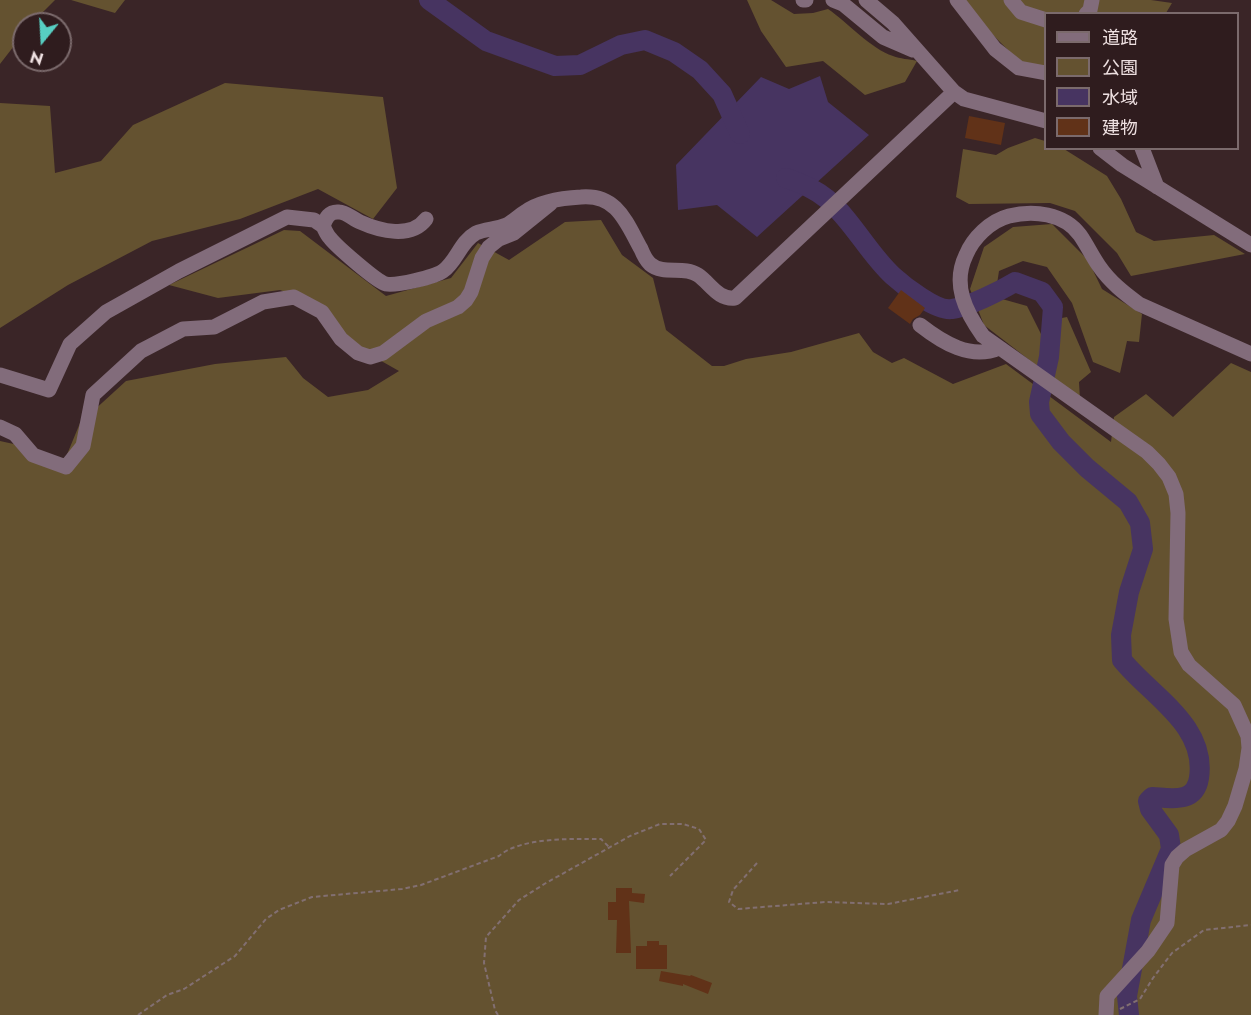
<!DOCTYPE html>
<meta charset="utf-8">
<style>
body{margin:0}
#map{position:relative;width:1251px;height:1015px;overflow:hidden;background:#3a2527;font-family:Jost,"Noto Sans JP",sans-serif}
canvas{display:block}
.legend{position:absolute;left:1044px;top:12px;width:195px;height:138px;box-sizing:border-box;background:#2f1c1e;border:2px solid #7b6a6c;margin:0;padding:8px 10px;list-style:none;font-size:18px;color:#eee0e1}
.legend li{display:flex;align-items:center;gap:12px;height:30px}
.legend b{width:30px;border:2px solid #7b6a6c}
.north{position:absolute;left:12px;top:12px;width:60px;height:60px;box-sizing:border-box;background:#2f1c1e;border:2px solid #7b6a6c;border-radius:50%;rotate:198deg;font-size:16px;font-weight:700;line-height:24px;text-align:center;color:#eee0e1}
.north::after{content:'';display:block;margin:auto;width:21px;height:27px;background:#57cec2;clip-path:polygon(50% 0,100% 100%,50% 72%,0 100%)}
</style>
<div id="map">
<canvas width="1251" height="1015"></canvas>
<ul class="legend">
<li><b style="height:8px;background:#826c7b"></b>道路</li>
<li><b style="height:16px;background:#645230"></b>公園</li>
<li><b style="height:16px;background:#473461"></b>水域</li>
<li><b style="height:16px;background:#613218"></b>建物</li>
</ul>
<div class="north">N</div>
</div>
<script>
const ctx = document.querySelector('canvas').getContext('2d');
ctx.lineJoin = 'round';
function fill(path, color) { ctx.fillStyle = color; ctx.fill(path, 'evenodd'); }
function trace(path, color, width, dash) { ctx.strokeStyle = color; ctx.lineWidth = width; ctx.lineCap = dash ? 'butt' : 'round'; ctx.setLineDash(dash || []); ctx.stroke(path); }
const green = new Path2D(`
 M0 0H55L31 24H24V33L0 64Z
 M71 0H125L115 13Z
 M747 0H771L794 14 813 13 828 9C847 22 871 49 893 56 900 59 909 59 917 61L905 82 865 95 823 61 786 67 761 31Z
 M958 0H1151L1172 3 1166 13 1046 14 1045 70 1023 65Z
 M225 83 383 97 397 188 373 219 318 189 240 219 152 241 68 285 0 328V103L50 106 55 173 101 161 133 125Z
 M1035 138 1045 141 1046 148 1064 149 1107 176 1121 199 1136 232 1154 241 1214 235 1245 254 1131 276 1117 253 1075 211 1050 203 969 204 956 197 963 149 996 155 1008 148Z
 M601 220 622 255 653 278 666 330 712 366H724L746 359 791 352 859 333 873 352 892 363 904 358 953 384 1006 364 1111 442 1114 417 1146 394 1173 417 1231 363 1251 372V1015H0V441L32 448 61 469 80 423 126 381 215 364 286 357 303 378 328 397 368 390 399 371 353 345 320 305 280 290 218 298 169 285 284 230 300 231 386 296 451 278 478 243 509 260 565 222Z
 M1052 224 1088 260 1102 289 1142 314 1139 342 1127 341 1120 373 1093 362 1072 303 1047 267 1023 261 999 271 995 297 1027 306 1042 336 1044 352 1055 348 1057 319 1067 317 1091 372 1079 382 1080 399 984 325 970 289 984 247 1013 227Z`);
const water = new Path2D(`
 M820 76 828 102 869 135 757 237 717 205 678 210 676 165 761 77 789 89Z`);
const river = new Path2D(`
 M429 0 486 41 555 66 580 65 621 45 645 40 674 52 700 70 722 94 740 134
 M786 178C801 183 815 189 827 199 853 221 868 253 893 276 904 286 937 312 952 309 968 307 1000 291 1015 282L1042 292 1053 307 1049 357 1039 402 1040 414 1061 442 1087 468 1128 502 1140 523 1143 549 1129 592 1121 635 1122 660C1151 696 1207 725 1199 778 1195 804 1171 798 1152 797L1148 801 1150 809 1169 835 1171 849 1141 920 1127 996 1129 1015`);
const building = new Path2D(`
 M969 116 1005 123 1001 145 965 138Z
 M901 290 925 308 920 315 913 319 910 324 888 308Z
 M616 888H632V893L645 894 644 903 629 901 631 953H616L617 920H608V902H616Z
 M647 941H659V945H667V969H636V946H647Z
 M661 971 690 976 691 975 712 983 708 994 683 984V986L659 981Z`);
const path = new Path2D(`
 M757 863 733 890 729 902 738 909 825 902 888 904 960 890
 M1120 1009 1140 999 1153 978 1172 953 1204 930 1251 925
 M138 1015 167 995 184 989 235 956 266 919 279 910 312 897 402 889 421 885 499 856C521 837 572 839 601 839L609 847
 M498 1015 495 1010 484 963 486 937 519 900 546 883 630 836 660 824H683L699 829 706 840 670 876`);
const minor = new Path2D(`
 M803 0H806
 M833 0 843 4 883 37 913 50
 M866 0 893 23 954 92 964 99 1046 121
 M957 0 995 49 1019 68 1046 73
 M1011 0 1021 12 1046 20
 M1086 14 1090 10 1092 0
 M1100 148 1122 165 1251 245
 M1142 148 1157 187
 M426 219C411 239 380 231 360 222 353 219 346 212 339 212 329 211 326 218 323 226 325 230 327 235 330 238 336 246 377 282 386 284 396 286 435 277 443 271 457 261 460 242 476 233 485 229 497 229 506 225 513 222 518 216 525 212 539 202 563 198 581 197 617 194 626 222 641 249 643 254 646 260 650 264 664 276 683 265 698 275 710 283 718 300 735 298L954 92
 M920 325C943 343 971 360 999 348
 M0 375 49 390 70 344 106 312 179 271 287 217 314 220 323 226
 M0 427 15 434 33 455 66 467 83 446 93 395 141 351 183 329 214 327 263 302 294 297 322 312 341 339 358 353 370 357 383 353 426 321 458 307 466 300 471 292 482 258 489 247 499 239 514 233 550 204
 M1106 1015 1107 996 1148 951 1167 923 1172 865 1177 857 1185 850 1221 830 1228 821 1235 806 1246 769 1249 748 1248 736 1234 705 1189 665 1181 652 1176 619 1178 513 1176 494 1169 477 1159 464 1147 452 983 336C965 311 952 284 966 255 973 238 990 221 1009 216 1033 210 1064 213 1080 235 1087 245 1092 256 1099 266 1110 282 1124 293 1139 304L1251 354`);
fill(green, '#645230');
fill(water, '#473461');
trace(river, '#473461', 20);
fill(building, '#613218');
trace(path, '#826f71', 2, [4.5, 3]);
trace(minor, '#826c7b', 15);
</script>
